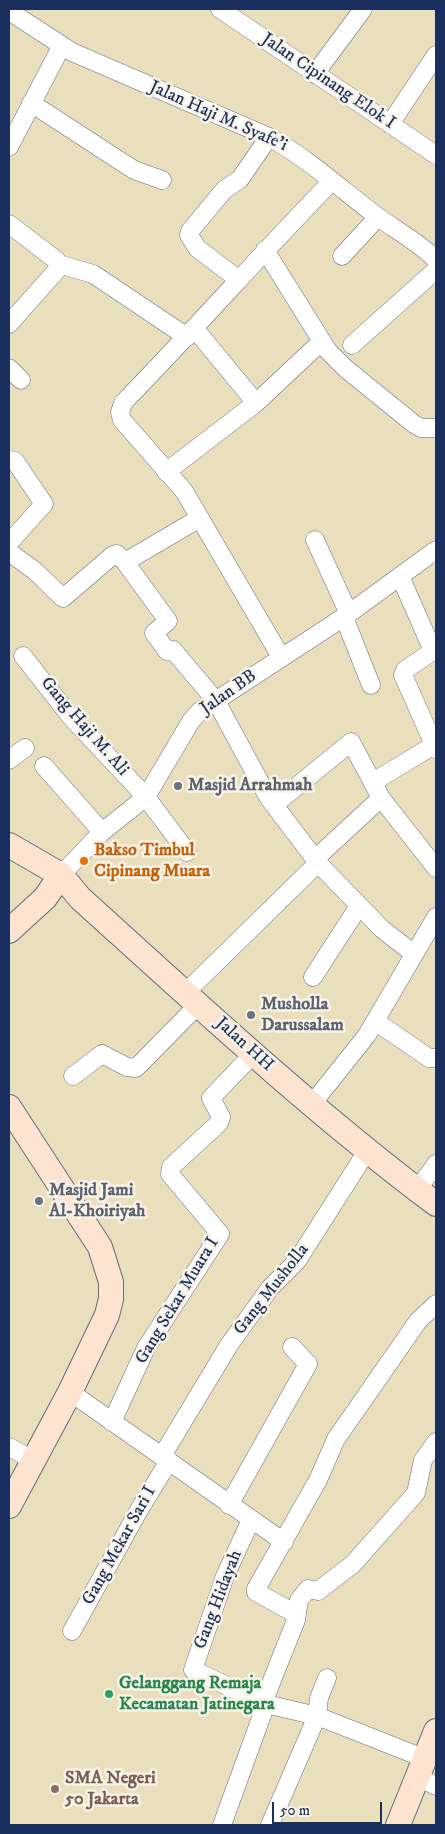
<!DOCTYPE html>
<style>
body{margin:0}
#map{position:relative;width:445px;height:1834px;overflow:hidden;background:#eadfbc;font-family:"IM FELL DW Pica",serif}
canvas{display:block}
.frame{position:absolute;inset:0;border:10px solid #1b2f5e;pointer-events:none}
.scale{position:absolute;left:272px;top:1802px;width:110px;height:22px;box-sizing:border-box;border:2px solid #1b2f5e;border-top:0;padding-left:6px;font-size:15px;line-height:18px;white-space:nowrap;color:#1b2f5e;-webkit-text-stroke:4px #f7f3e8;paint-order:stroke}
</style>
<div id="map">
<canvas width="445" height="1834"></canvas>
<div class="frame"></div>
<div class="scale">50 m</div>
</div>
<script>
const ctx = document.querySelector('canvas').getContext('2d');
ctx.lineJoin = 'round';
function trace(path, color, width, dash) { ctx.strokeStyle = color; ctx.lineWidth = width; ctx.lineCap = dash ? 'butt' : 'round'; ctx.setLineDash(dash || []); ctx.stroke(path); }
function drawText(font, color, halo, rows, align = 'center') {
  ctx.font = font + ' "IM FELL DW Pica",serif'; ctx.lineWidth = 5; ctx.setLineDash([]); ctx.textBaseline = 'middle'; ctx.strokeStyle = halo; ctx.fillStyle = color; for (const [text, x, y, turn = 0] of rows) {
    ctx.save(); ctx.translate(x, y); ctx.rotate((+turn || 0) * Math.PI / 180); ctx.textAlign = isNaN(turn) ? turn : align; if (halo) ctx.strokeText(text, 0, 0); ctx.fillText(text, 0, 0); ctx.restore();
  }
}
const street = new Path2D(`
 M220 9 436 155
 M9 11 72 52 269 137C309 159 342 190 378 217 397 231 420 243 436 260
 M315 74 363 9
 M31 103 134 170 162 180
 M390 124 436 55
 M9 147 61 47
 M9 224 56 260 59 264
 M265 250 328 351 345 368 414 424 421 428H436
 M342 256 378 217
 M59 264 93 274 187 337
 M239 280 197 248 189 235 190 231 224 190 240 179 269 137
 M9 324 57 270 59 264
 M195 329 256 403
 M352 345 436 270
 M9 368 21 380
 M9 460 15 461 44 504 9 543
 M166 472 256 403 322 341
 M315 540 349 614
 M9 552 35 571 63 598 113 555 117 554 125 562 200 518
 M125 562 168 621 154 633 167 651 173 650 216 701 268 797 318 863 382 929 414 954
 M400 576 433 651
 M344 617 371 685
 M436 649 405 670 403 675 436 749
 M23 656 70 716 146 797 187 852
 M281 657 184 491 122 420 120 412 123 403C194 330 261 254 332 181
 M9 760 25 748
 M44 766 102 832
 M373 782 434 745
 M274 805 351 742 381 798 436 868
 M315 859 381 798
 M61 875 102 832 146 797 191 721 200 711 344 617 436 550
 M313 977 359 906
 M185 993 318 863
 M375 1021 429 1058H436
 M73 1076 102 1054 127 1067 136 1068 198 1005
 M312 1104 367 1035 436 917
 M417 1190 436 1164
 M70 1392 284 1542
 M112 1422 146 1348 220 1234 170 1174 171 1167 219 1123 221 1117 211 1098 253 1054
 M9 1447 33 1460
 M162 1456 229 1345 270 1288 297 1261 367 1151
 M229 1505 308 1364 292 1347
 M251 1520 225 1576 193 1670 266 1704 317 1716 426 1759
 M296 1614 256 1592V1589L318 1480 336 1439 418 1321 436 1304
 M72 1631 139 1510 169 1461
 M263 1703 296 1620 299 1600 308 1589 318 1591 353 1564 416 1493 423 1460 436 1442
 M418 1777 436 1786
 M222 1825 266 1704
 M270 1825 317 1716 319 1698 327 1678`);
const secondary = new Path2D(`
 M9 845 61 875 80 898C196 1003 311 1110 436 1204
 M9 931 45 898 61 875
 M9 1107 100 1247 111 1282V1299L107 1315 70 1392 9 1506
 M398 1825 436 1731`);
const markers = [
 [178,786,5,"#6b7280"],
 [84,861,5,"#e8710a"],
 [251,1015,5,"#6b7280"],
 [39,1201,5,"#6b7280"],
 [109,1694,5,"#2e9e5b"],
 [55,1789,5,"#8d6e63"]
];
const streetNames = [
 ["Jalan Cipinang Elok I",328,82,34],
 ["Jalan Haji M. Syafe'i",218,117,24],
 ["Jalan BB",229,693,-35],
 ["Gang Haji M. Ali",84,727,49],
 ["Jalan HH",244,1045,42],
 ["Gang Musholla",272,1290,-52],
 ["Gang Sekar Muara I",178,1301,-59],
 ["Gang Mekar Sari I",120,1546,-61],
 ["Gang Hidayah",219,1600,-69]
];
const worshipNames = [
 ["Masjid Arrahmah",188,786],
 ["Musholla",261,1005],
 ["Darussalam",261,1026],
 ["Masjid Jami",49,1191],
 ["Al-Khoiriyah",49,1212]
];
const foodNames = [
 ["Bakso Timbul",94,851],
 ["Cipinang Muara",94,872]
];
const leisureNames = [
 ["Gelanggang Remaja",119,1684],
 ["Kecamatan Jatinegara",119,1705]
];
const educationNames = [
 ["SMA Negeri",65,1779],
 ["50 Jakarta",65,1800]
];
trace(street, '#636d7f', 19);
trace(secondary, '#636d7f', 26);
trace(street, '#fff', 18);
trace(secondary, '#fde4d1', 24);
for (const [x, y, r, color] of markers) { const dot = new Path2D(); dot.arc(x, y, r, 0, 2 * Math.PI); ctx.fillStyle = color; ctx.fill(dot); trace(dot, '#f7f3e8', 2); }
drawText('18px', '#1b2f5e', '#f7f3e8', streetNames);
drawText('bold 18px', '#5b616d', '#f7f3e8', worshipNames, 'left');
drawText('bold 18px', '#c56008', '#f7f3e8', foodNames, 'left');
drawText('bold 18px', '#27864d', '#f7f3e8', leisureNames, 'left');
drawText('bold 18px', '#785e54', '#f7f3e8', educationNames, 'left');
</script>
